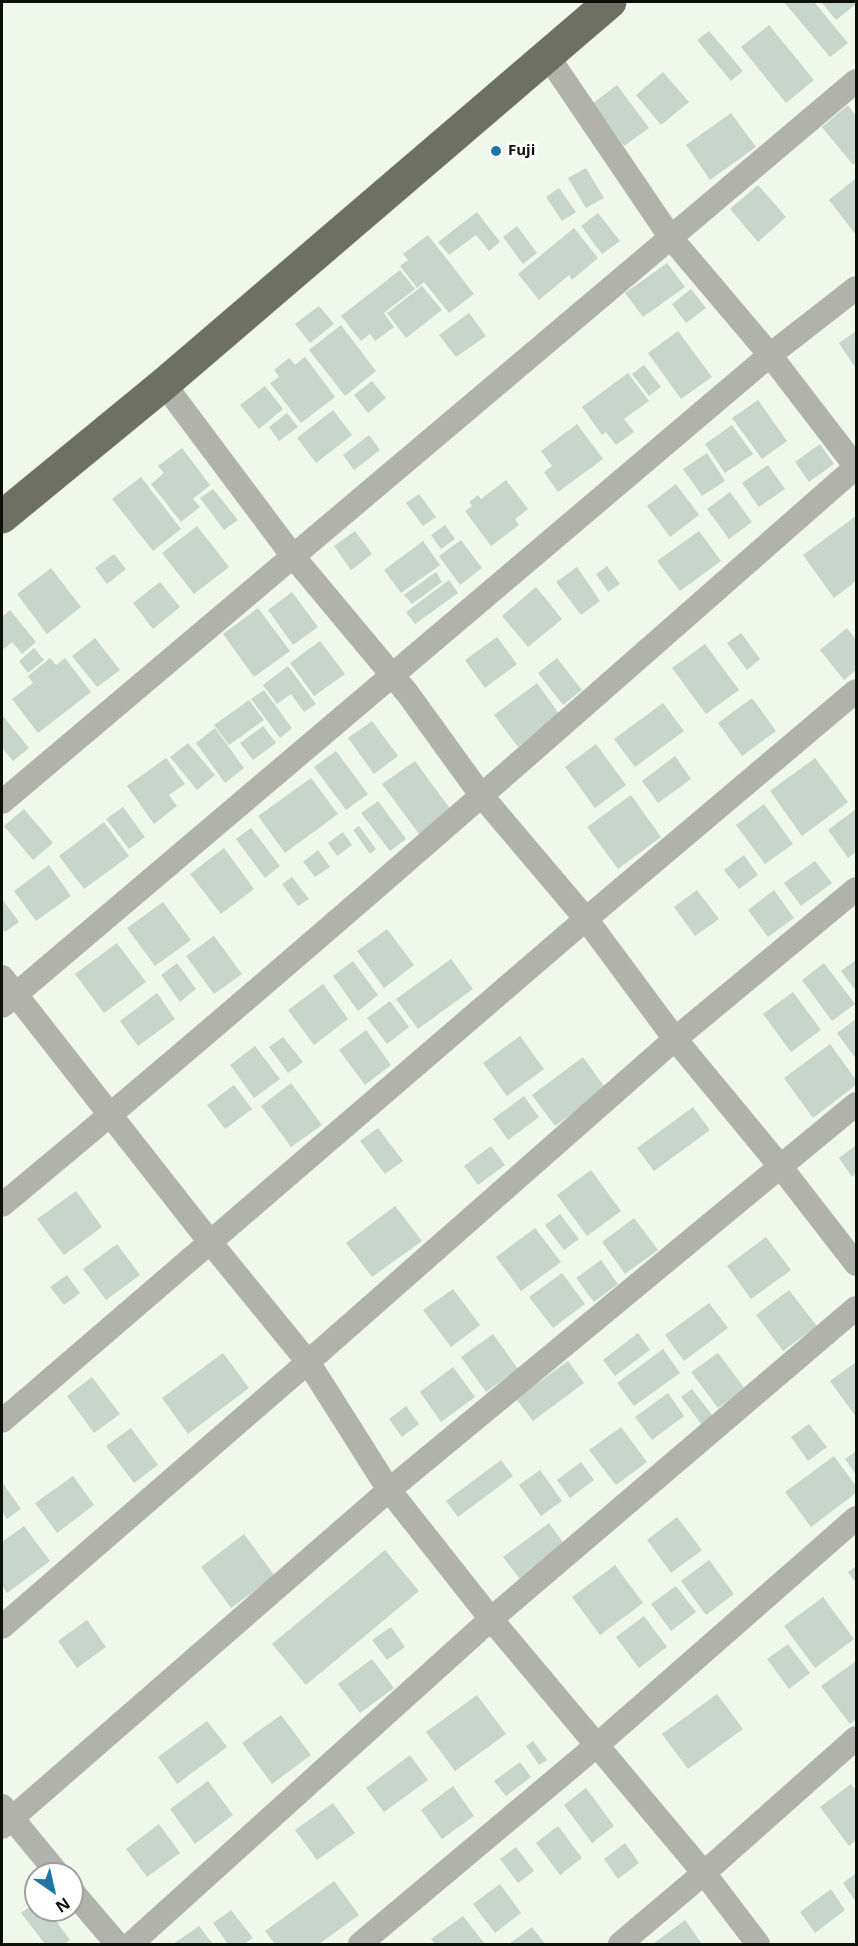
<!DOCTYPE html>
<style>
body{margin:0}
#map{position:relative;width:858px;height:1946px;overflow:hidden;background:#eff8eb;font-family:"Open Sans",sans-serif}
canvas{display:block}
.frame{position:absolute;inset:0;border:3px solid #0c0f0a;pointer-events:none}
.north{position:absolute;left:24px;top:1862px;width:60px;height:60px;box-sizing:border-box;background:#fff;border:2px solid #9e9f9d;border-radius:50%;rotate:146deg;font-size:16px;font-weight:700;line-height:24px;text-align:center;color:#0c0f0a}
.north::after{content:'';display:block;margin:auto;width:21px;height:27px;background:#1d77a5;clip-path:polygon(50% 0,100% 100%,50% 72%,0 100%)}
</style>
<div id="map">
<canvas width="858" height="1946"></canvas>
<div class="frame"></div>
<div class="north">N</div>
</div>
<script>
const ctx = document.querySelector('canvas').getContext('2d');
ctx.lineJoin = 'round';
function fill(path, color) { ctx.fillStyle = color; ctx.fill(path, 'evenodd'); }
function trace(path, color, width, dash) { ctx.strokeStyle = color; ctx.lineWidth = width; ctx.lineCap = dash ? 'butt' : 'round'; ctx.setLineDash(dash || []); ctx.stroke(path); }
function drawText(font, color, halo, rows, align = 'center') {
  ctx.font = font + ' "Open Sans",sans-serif'; ctx.lineWidth = 6; ctx.setLineDash([]); ctx.textBaseline = 'middle'; ctx.strokeStyle = halo; ctx.fillStyle = color; for (const [text, x, y, turn = 0] of rows) {
    ctx.save(); ctx.translate(x, y); ctx.rotate((+turn || 0) * Math.PI / 180); ctx.textAlign = isNaN(turn) ? turn : align; if (halo) ctx.strokeText(text, 0, 0); ctx.fillText(text, 0, 0); ctx.restore();
  }
}
const building = new Path2D(`
 M784 2H814L848 43 830 57Z
 M821 2H856V4L836 20Z
 M769 25 814 80 786 103 741 47Z
 M709 31 743 71 731 81 697 40Z
 M663 72 689 102 661 125 636 95Z
 M617 85 649 128 624 146 593 103Z
 M848 105 856 116V162L853 165 822 127Z
 M731 113 756 147 710 180 686 145Z
 M586 168 604 198 586 208 568 178Z
 M856 178V235L829 200Z
 M758 185 786 217 758 242 730 209Z
 M559 188 576 212 562 221 546 197Z
 M477 212 500 242 489 251 476 235 449 255 438 242Z
 M598 213 620 241 602 254 581 226Z
 M517 226 537 253 523 264 503 237Z
 M574 228 598 258 572 280 569 275 539 300 518 274Z
 M428 235 474 294 449 313 424 282 417 288 400 266 408 260 403 254Z
 M667 263 685 287 643 317 625 293Z
 M400 270 415 289 384 313 394 327 375 341 370 334 361 341 341 316Z
 M422 286 442 310 406 338 387 313Z
 M691 289 706 308 686 323 672 304Z
 M319 306 334 324 310 343 295 324Z
 M469 313 486 336 456 357 439 335Z
 M341 325 376 371 345 396 309 350Z
 M678 331 712 377 681 399 648 353Z
 M856 331V369L839 343Z
 M305 357 335 397 301 423 270 383 279 377 274 370 289 358 295 365Z
 M644 365 661 387 649 396 632 374Z
 M628 373 649 401 624 419 634 432 616 445 606 432 602 435 582 407Z
 M372 381 386 398 368 413 354 395Z
 M265 386 283 409 259 429 240 405Z
 M758 400 787 441 762 459 732 418Z
 M333 410 352 435 316 463 297 438Z
 M287 413 298 427 279 441 269 427Z
 M577 424 603 459 558 492 544 472 552 466 541 451Z
 M732 425 753 454 725 473 705 444Z
 M369 435 380 450 354 470 343 455Z
 M820 444 834 464 809 482 795 462Z
 M182 448 210 485 193 499 200 507 181 522 151 484 164 473 158 466Z
 M707 453 725 481 702 496 683 469Z
 M768 465 785 489 759 507 742 483Z
 M141 477 181 529 153 551 112 499Z
 M506 480 528 509 515 519 519 525 491 546 465 511 472 506 469 502 478 495 481 499Z
 M676 484 699 515 670 537 647 506Z
 M213 489 238 520 224 530 200 498Z
 M730 492 752 522 729 539 707 509Z
 M419 494 436 517 423 526 406 503Z
 M856 516V581L834 598 803 555Z
 M445 525 455 539 441 549 431 535Z
 M197 526 229 567 194 594 162 553Z
 M355 531 372 554 351 570 334 546Z
 M699 531 721 561 680 591 657 561Z
 M461 540 482 568 460 585 439 556Z
 M423 541 440 565 401 593 384 570Z
 M114 554 126 569 107 584 95 568Z
 M607 566 620 584 608 592 596 574Z
 M577 567 600 601 581 615 556 582Z
 M51 568 81 607 47 634 17 594Z
 M436 572 442 582 412 604 404 595Z
 M449 580 458 593 415 624 406 612Z
 M160 582 180 607 153 629 133 603Z
 M536 587 562 619 528 647 502 616Z
 M292 592 318 627 293 645 268 610Z
 M258 608 290 651 254 677 223 634Z
 M10 610 36 642 22 654 12 642 4 649 2 645V617Z
 M847 628 856 640V670L844 680 820 650Z
 M741 633 760 659 747 670 727 643Z
 M497 637 517 664 485 688 465 660Z
 M95 638 120 670 97 687 72 656Z
 M320 641 345 674 314 696 290 663Z
 M705 644 739 690 706 714 672 668Z
 M34 648 44 660 28 673 19 661Z
 M50 658 56 665 65 658 91 692 38 733 12 699 33 683 28 676Z
 M557 658 582 690 563 705 538 673Z
 M288 666 316 704 304 712 291 694 277 704 263 685Z
 M537 683 560 715 518 747 494 715Z
 M264 690 292 728 280 738 251 699Z
 M752 698 776 731 742 756 718 723Z
 M249 700 264 720 229 745 214 725Z
 M663 703 684 731 635 767 614 739Z
 M2 715 29 748 13 761 3 749 2 750Z
 M372 721 398 756 374 774 348 738Z
 M263 726 276 743 253 760 240 743Z
 M215 728 244 768 225 783 196 743Z
 M188 743 215 775 197 790 170 757Z
 M596 744 626 785 595 808 565 767Z
 M336 751 368 794 346 810 314 767Z
 M675 756 691 779 658 803 642 781Z
 M166 758 185 784 169 795 177 806 154 824 127 786Z
 M815 758 848 802 802 836 770 791Z
 M415 761 451 810 419 834 382 784Z
 M311 778 338 814 285 853 258 816Z
 M631 795 661 837 618 869 587 827Z
 M378 801 406 839 390 851 361 813Z
 M764 804 793 844 765 864 736 825Z
 M123 807 145 837 129 849 106 819Z
 M24 809 53 843 33 860 4 826Z
 M856 809V852L848 858 828 830Z
 M104 822 129 856 84 889 59 856Z
 M359 826 376 849 370 854 353 830Z
 M251 828 280 866 265 878 236 839Z
 M343 832 352 845 337 856 328 843Z
 M224 848 254 889 221 914 190 874Z
 M318 850 330 867 315 877 303 862Z
 M744 855 758 875 739 889 724 870Z
 M815 861 832 883 801 906 784 883Z
 M49 865 71 896 36 921 14 891Z
 M292 877 309 899 298 906 282 884Z
 M697 890 719 919 695 936 674 907Z
 M774 890 794 918 768 937 748 910Z
 M2 899 19 922 5 932 2 928Z
 M163 902 191 940 155 966 127 928Z
 M387 929 414 965 384 988 357 951Z
 M214 936 242 974 214 994 186 956Z
 M117 943 146 982 104 1013 75 974Z
 M451 959 473 989 418 1029 396 999Z
 M856 960V991L841 971Z
 M353 961 378 995 358 1011 333 976Z
 M177 963 196 989 180 1002 161 975Z
 M824 963 855 1004 832 1021 802 980Z
 M323 984 348 1019 314 1045 288 1010Z
 M793 992 821 1030 791 1052 763 1014Z
 M157 993 175 1019 138 1046 120 1021Z
 M390 1001 409 1027 387 1044 367 1018Z
 M856 1019V1059L837 1033Z
 M366 1030 391 1065 365 1085 339 1050Z
 M520 1036 544 1069 507 1096 483 1063Z
 M283 1037 303 1062 288 1073 269 1047Z
 M830 1044 856 1080V1085L813 1118 784 1078Z
 M255 1046 280 1079 254 1098 230 1065Z
 M583 1057 606 1089 555 1126 532 1095Z
 M291 1083 322 1125 291 1147 261 1106Z
 M234 1085 252 1109 225 1129 207 1105Z
 M524 1096 539 1117 508 1140 493 1119Z
 M693 1107 710 1130 654 1171 637 1148Z
 M378 1128 403 1161 385 1174 360 1141Z
 M856 1145V1173L852 1177 839 1158Z
 M491 1146 505 1165 478 1185 464 1166Z
 M591 1170 621 1211 587 1236 557 1195Z
 M76 1191 102 1227 64 1255 37 1219Z
 M395 1206 422 1241 372 1277 346 1243Z
 M560 1214 579 1239 564 1250 545 1225Z
 M634 1218 658 1250 625 1274 602 1242Z
 M535 1228 561 1262 521 1291 496 1257Z
 M766 1237 791 1270 751 1299 727 1266Z
 M117 1244 140 1275 106 1300 83 1269Z
 M601 1260 618 1284 594 1302 576 1278Z
 M562 1273 585 1304 553 1328 529 1297Z
 M67 1275 80 1293 64 1305 50 1287Z
 M453 1289 480 1325 451 1347 423 1310Z
 M789 1290 817 1326 783 1351 756 1315Z
 M709 1303 728 1328 684 1361 665 1335Z
 M638 1333 650 1350 615 1376 603 1360Z
 M493 1334 518 1369 486 1392 461 1357Z
 M663 1349 680 1373 634 1406 617 1383Z
 M223 1353 249 1388 188 1434 162 1398Z
 M718 1353 745 1389 718 1408 691 1372Z
 M568 1361 584 1383 533 1421 516 1399Z
 M856 1362V1417L830 1381Z
 M453 1367 475 1397 441 1422 420 1392Z
 M92 1377 120 1414 94 1433 67 1396Z
 M692 1389 713 1416 702 1425 681 1397Z
 M668 1393 684 1416 652 1440 635 1417Z
 M406 1406 419 1424 402 1437 389 1419Z
 M809 1424 827 1447 808 1461 791 1437Z
 M621 1427 647 1462 616 1485 589 1450Z
 M131 1428 158 1465 134 1483 106 1446Z
 M856 1451V1475L845 1459Z
 M834 1456 856 1486V1493L811 1527 785 1492Z
 M501 1460 513 1476 458 1517 446 1501Z
 M581 1462 594 1480 570 1498 557 1480Z
 M540 1470 562 1501 541 1516 519 1485Z
 M73 1476 94 1505 57 1533 35 1503Z
 M2 1482 21 1509 7 1519 2 1511Z
 M677 1517 702 1550 671 1573 647 1540Z
 M549 1523 565 1545 520 1579 503 1557Z
 M24 1526 50 1561 7 1593 2 1585V1542Z
 M244 1534 275 1576 231 1608 201 1567Z
 M385 1550 419 1591 306 1685 272 1644Z
 M709 1560 734 1594 706 1615 681 1581Z
 M615 1565 643 1603 600 1635 572 1597Z
 M856 1566V1583L848 1572Z
 M676 1586 696 1612 671 1631 651 1604Z
 M823 1597 854 1639 815 1668 784 1626Z
 M644 1616 667 1647 639 1668 616 1637Z
 M87 1620 106 1647 77 1668 58 1641Z
 M391 1627 405 1647 387 1660 372 1640Z
 M788 1644 810 1673 789 1689 767 1659Z
 M372 1659 394 1688 360 1713 338 1684Z
 M856 1661V1719L850 1724 821 1686Z
 M717 1694 743 1729 688 1769 662 1734Z
 M477 1695 506 1734 455 1771 426 1732Z
 M281 1715 311 1755 272 1784 242 1743Z
 M207 1721 227 1747 177 1784 158 1757Z
 M533 1741 547 1760 539 1765 526 1746Z
 M410 1755 428 1780 384 1812 366 1788Z
 M520 1762 531 1777 506 1796 494 1781Z
 M208 1781 233 1815 195 1844 170 1809Z
 M851 1784 856 1791V1840L849 1846 820 1807Z
 M453 1786 474 1816 442 1839 421 1810Z
 M586 1788 614 1826 592 1843 564 1805Z
 M333 1803 355 1833 317 1860 295 1830Z
 M159 1824 180 1853 147 1877 126 1849Z
 M558 1826 582 1858 560 1875 536 1843Z
 M625 1843 639 1863 618 1879 604 1859Z
 M516 1847 534 1871 518 1883 500 1859Z
 M856 1873V1902L843 1883Z
 M334 1881 359 1915 319 1944H275L265 1931Z
 M500 1884 521 1913 495 1933 473 1904Z
 M831 1889 845 1910 815 1933 800 1912Z
 M36 1902V1910H48L70 1940 64 1944H45L21 1913Z
 M231 1910 253 1938 244 1944H228L213 1923Z
 M463 1916 485 1944H435L431 1939Z
 M685 1920 702 1944H653Z
 M199 1926 213 1944H173Z
 M532 1927 545 1944H509Z`);
const minor = new Path2D(`
 M547 55 671 238 770 355 856 467
 M164 384 292 555 408 694 481 795 586 919 675 1039 780 1166 856 1264
 M2 802 856 81
 M2 977 210 1242 308 1362 389 1490 491 1619 704 1873 758 1944
 M2 1006 770 355 856 288
 M2 1205C292 965 573 715 856 467
 M2 1421 586 919 856 691
 M2 1627 308 1362 675 1039 856 889
 M2 1806 58 1874
 M2 1827 389 1490 856 1104
 M72 1891 117 1944
 M131 1944 491 1619 856 1308
 M360 1944 596 1746 856 1518
 M620 1944 704 1873 856 1738`);
const trunk = new Path2D(`
 M2 517 164 384 610 2`);
const markers = [
 [496,151,6,"#1d77a5"]
];
const poiNames = [
 ["Fuji",508,151]
];
fill(building, '#c8d5cc');
trace(minor, '#b1b2ab', 24);
trace(trunk, '#6e7064', 33);
for (const [x, y, r, color] of markers) { const dot = new Path2D(); dot.arc(x, y, r, 0, 2 * Math.PI); ctx.fillStyle = color; ctx.fill(dot); trace(dot, '#fff', 2); }
drawText('bold 15px', '#0c0f0a', '#fff', poiNames, 'left');
</script>
